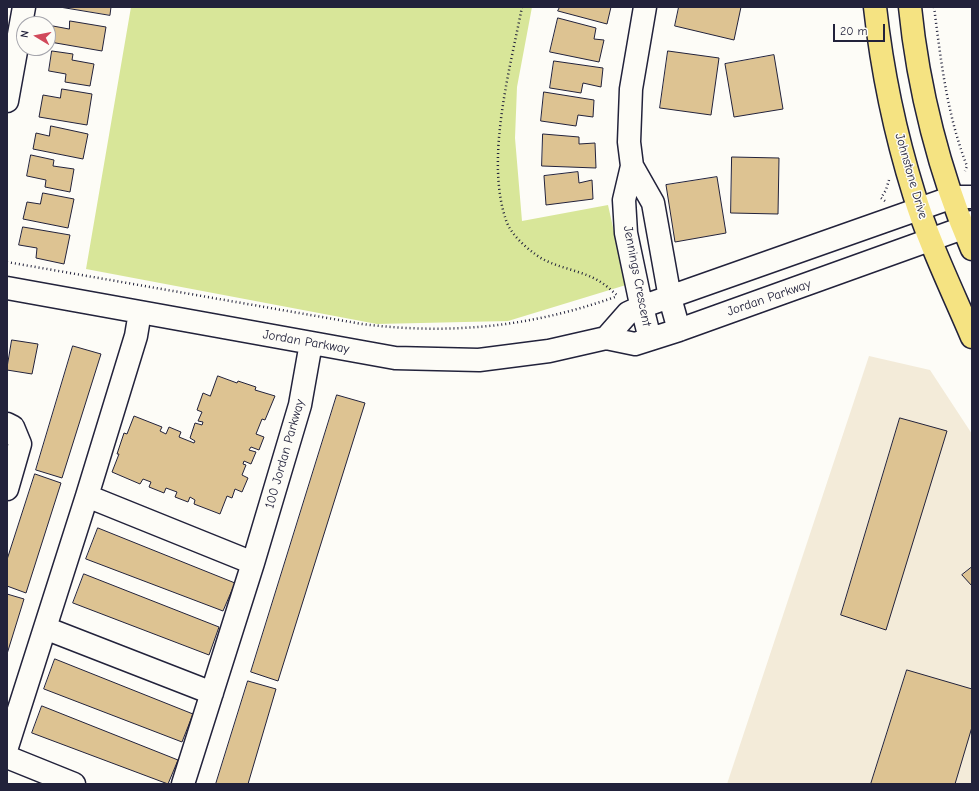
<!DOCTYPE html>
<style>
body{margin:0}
#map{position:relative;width:979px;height:791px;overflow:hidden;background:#fdfcf7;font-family:"Comic Neue",sans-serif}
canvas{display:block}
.frame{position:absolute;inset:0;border:8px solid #22223b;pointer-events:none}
.north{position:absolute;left:16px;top:16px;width:40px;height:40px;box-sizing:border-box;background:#fdfcf7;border:1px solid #a5a5ac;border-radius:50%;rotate:280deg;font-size:11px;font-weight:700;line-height:16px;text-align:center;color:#22223b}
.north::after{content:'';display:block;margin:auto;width:14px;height:18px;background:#d1495b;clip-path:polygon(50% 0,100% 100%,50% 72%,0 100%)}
.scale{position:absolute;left:833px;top:24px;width:52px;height:18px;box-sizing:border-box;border:2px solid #22223b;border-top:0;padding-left:5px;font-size:12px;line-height:14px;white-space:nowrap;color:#22223b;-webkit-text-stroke:3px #fdfcf7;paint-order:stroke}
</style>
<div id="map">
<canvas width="979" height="791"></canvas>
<div class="frame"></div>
<div class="north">N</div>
<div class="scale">20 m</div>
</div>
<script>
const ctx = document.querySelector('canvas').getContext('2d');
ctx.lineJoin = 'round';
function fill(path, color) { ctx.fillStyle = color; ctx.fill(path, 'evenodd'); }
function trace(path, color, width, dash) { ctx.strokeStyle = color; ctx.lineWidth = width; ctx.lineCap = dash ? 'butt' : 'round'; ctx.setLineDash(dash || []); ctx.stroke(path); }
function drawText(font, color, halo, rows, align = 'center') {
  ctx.font = font + ' "Comic Neue",sans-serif'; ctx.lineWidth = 3; ctx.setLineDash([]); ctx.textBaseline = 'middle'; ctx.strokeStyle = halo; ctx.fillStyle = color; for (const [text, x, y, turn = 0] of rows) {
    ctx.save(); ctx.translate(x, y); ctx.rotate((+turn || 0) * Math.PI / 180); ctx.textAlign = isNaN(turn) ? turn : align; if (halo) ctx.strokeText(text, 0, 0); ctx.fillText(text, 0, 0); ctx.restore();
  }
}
const built = new Path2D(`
 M869 356 930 370 972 434V784H727Z`);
const green = new Path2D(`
 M131 7H532L517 87 515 138 522 221 608 205 626 285 508 321 377 324 86 269Z`);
const building = new Path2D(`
 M60 7H111L110 15Z
 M560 7H611L607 24 558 11Z
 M679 7H741L734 40 675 26Z
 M558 18 596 28 594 39 604 40 599 62 550 52Z
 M70 21 106 27 102 51 50 42 53 26 69 29Z
 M52 51 73 54 72 60 94 64 90 86 65 82 66 74 49 71Z
 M668 51 719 58 711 115 660 108Z
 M774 55 783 109 734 117 725 64Z
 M554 61 603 68 601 87 583 83 581 93 550 88Z
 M62 89 92 94 87 125 39 117 43 95 60 98Z
 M544 92 594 100 593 117 578 115 576 126 541 121Z
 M51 126 88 134 83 159 33 149 36 133 49 136Z
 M543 134 579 137V144L595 143 596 168 542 166Z
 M31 155 54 160 53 166 74 169 70 192 45 187 46 180 27 176Z
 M732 157 779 158 778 214 731 213Z
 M578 172 579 183 592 180 593 199 546 205 544 176Z
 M717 177 726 233 675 242 666 185Z
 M43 193 74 199 68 228 23 219 27 202 40 204Z
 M23 227 70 235 64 264 36 258 37 248 19 245Z
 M12 340 38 344 32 374 7 370Z
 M73 346 101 354 62 478 36 470Z
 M218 376 237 383 238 381 256 387 255 390 275 396 265 420 262 419 256 434 264 437 259 450 251 447 249 450 256 452 251 464 244 461 243 464 246 465 242 475 248 478 242 492 235 489 232 498 227 496 220 514 194 504 195 500 190 497 188 502 175 497 177 492 166 488 164 493 149 487 151 482 143 479 140 484 112 472 119 454H117L124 433 127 434 134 416 162 427 160 431 166 434 169 427 181 432 179 437 194 443 195 441 190 438 195 423 202 425 203 422 198 421 202 412 197 410 203 393 210 396Z
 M337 395 365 403 278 681 251 672Z
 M900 418 947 431 886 630 841 615Z
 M35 474 61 483 26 593 7 586V560Z
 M98 528 235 583 223 611 86 559Z
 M972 567V586L962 575Z
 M84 574 219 627 209 655 73 603Z
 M7 594 24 599 7 654Z
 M55 659 193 714 182 742 44 689Z
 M907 670 972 689V727L955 784H871Z
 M248 681 276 689 248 784H216Z
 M42 706 178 760 168 784 32 733Z`);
const path = new Path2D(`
 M522 7C510 69 485 159 506 220 510 233 524 246 535 254 553 268 579 269 599 281 606 285 612 291 618 296
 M934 7C941 61 947 115 967 166L965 171
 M885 201 881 198 886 190 889 180
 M7 262 362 324C451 335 530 327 615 297`);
const minor = new Path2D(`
 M645 7 631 89 629 142 632 166 624 200 626 233 639 295 650 339
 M7 101 24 7
 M632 166 653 203 670 298 679 330
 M7 288 395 358 479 360 549 351 606 338 635 344 679 330 963 228 972 222
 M606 338 628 313 641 307 953 197H972
 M7 424 13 427 20 444 7 489
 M87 496 253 563
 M45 628 212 693
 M7 747 87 496 136 336 140 312
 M7 757 74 784
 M183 784 253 563 300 405 311 343`);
const major = new Path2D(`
 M875 7C882 70 895 133 914 194 929 243 952 290 972 337
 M910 7C918 88 940 175 972 249`);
const streetNames = [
 ["Johnstone Drive",911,176,74],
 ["Jennings Crescent",637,276,79],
 ["Jordan Parkway",769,298,-19],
 ["Jordan Parkway",306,342,10],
 ["100 Jordan Parkway",285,454,-74]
];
fill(built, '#f3ebd9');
fill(green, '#d8e699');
fill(building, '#ddc392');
trace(building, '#22223b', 1);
trace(minor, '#22223b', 25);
trace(major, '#22223b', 25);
trace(path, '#22223b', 2.5, [1, 3]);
trace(minor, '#fdfcf7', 22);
trace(major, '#f5e382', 22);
drawText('13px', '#22223b', '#fdfcf7', streetNames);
</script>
